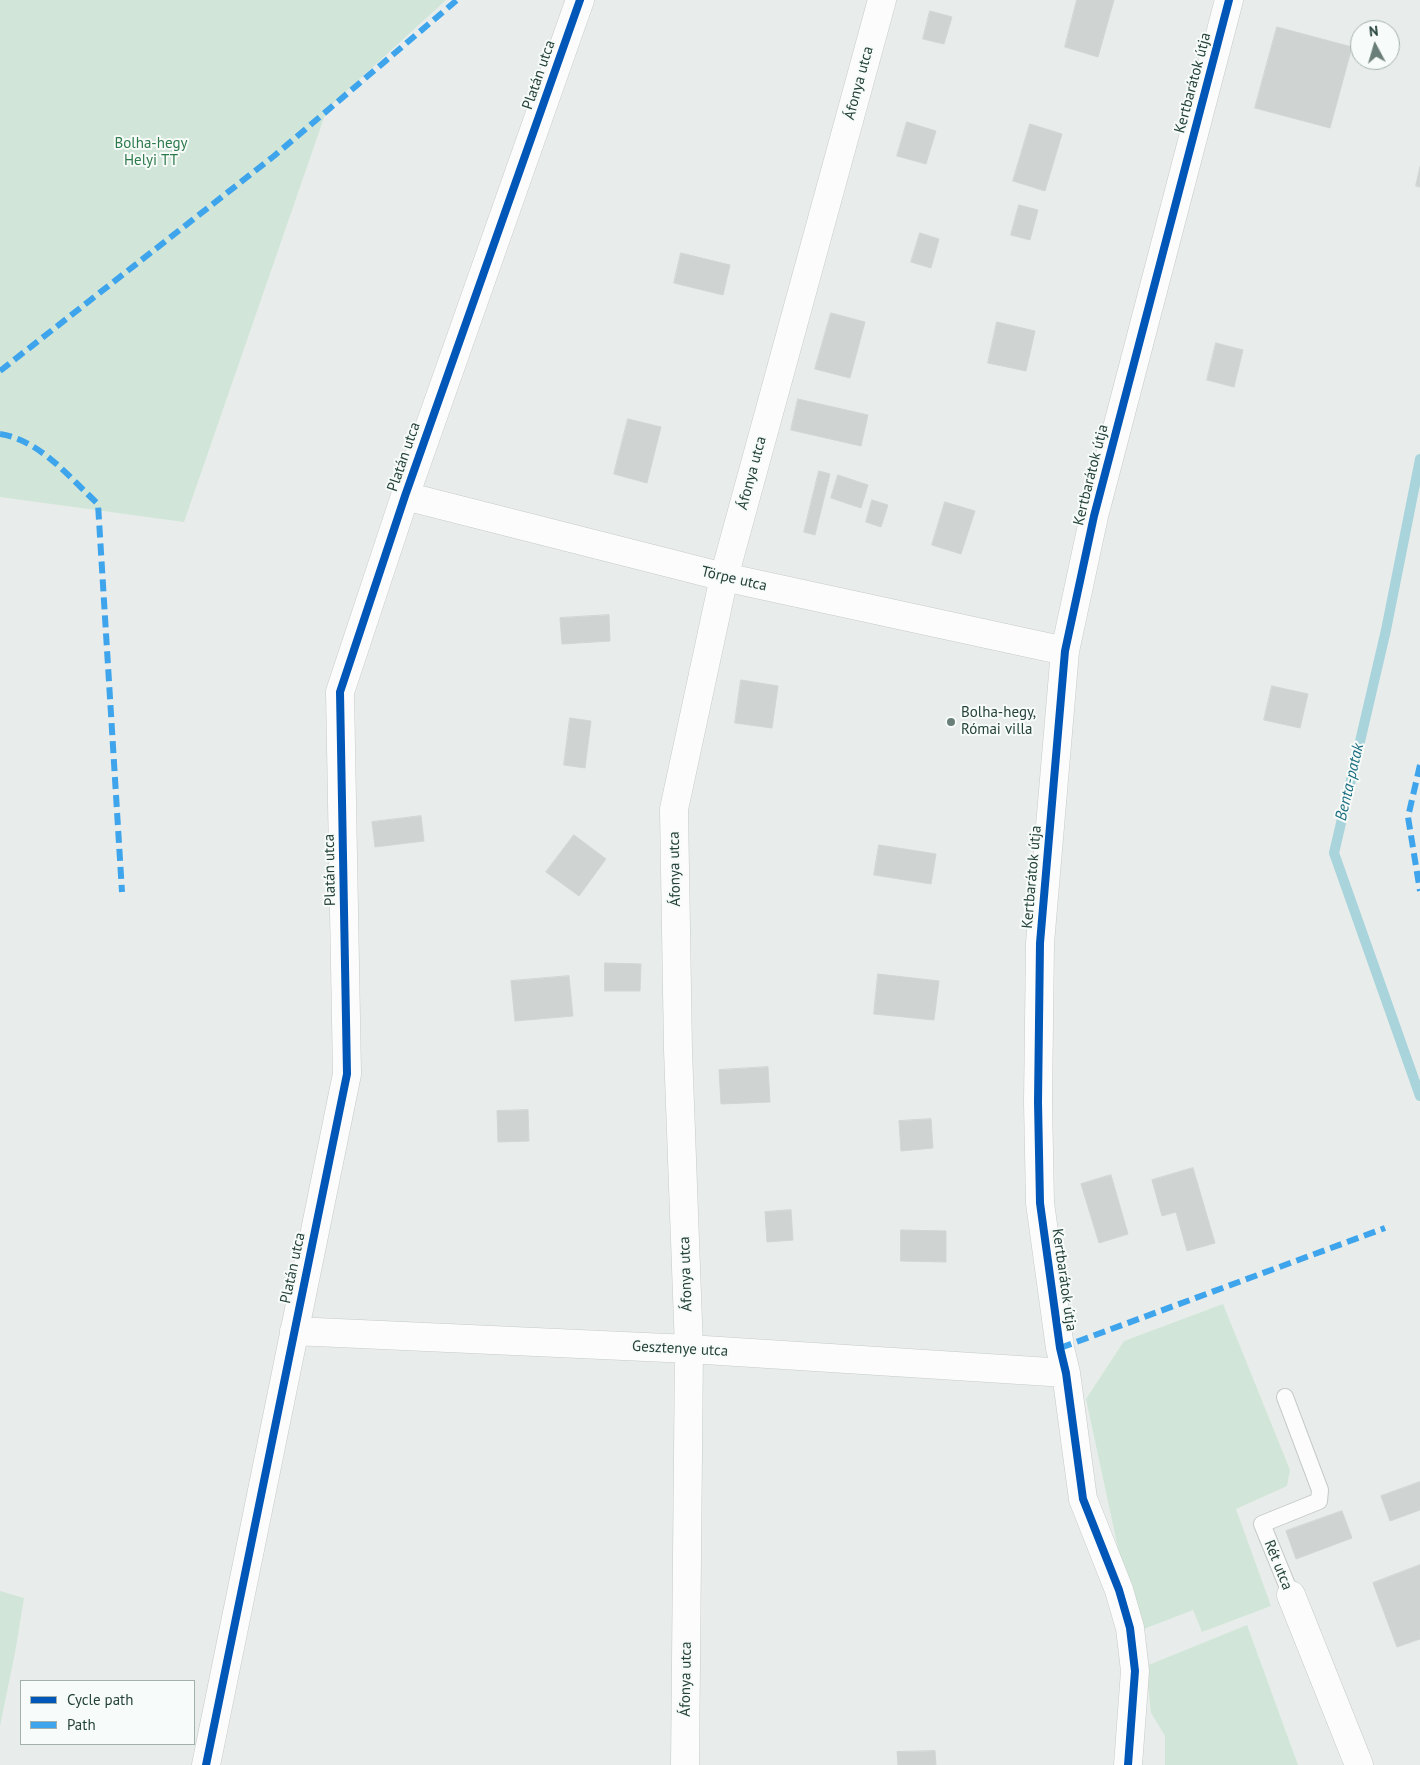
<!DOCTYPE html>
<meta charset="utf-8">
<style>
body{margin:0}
#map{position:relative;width:1420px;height:1765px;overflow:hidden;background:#e8edeb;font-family:"PT Sans",sans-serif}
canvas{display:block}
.legend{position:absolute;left:20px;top:1680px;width:175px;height:65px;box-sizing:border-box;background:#f7fbf9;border:1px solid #a3b1ad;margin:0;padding:6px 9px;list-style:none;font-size:15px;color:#24423a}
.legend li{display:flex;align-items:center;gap:10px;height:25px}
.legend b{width:25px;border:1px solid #a3b1ad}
.north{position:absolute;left:1350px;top:20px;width:50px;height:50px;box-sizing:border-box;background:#f7fbf9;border:1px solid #a3b1ad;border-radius:50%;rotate:354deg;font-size:14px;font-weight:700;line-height:20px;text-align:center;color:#24423a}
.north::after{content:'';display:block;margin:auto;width:18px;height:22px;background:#697e78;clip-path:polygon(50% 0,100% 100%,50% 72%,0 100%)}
</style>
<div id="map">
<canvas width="1420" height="1765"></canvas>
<ul class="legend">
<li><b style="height:6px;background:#0057b8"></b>Cycle path</li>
<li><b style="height:6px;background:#3ea4ec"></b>Path</li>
</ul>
<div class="north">N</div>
</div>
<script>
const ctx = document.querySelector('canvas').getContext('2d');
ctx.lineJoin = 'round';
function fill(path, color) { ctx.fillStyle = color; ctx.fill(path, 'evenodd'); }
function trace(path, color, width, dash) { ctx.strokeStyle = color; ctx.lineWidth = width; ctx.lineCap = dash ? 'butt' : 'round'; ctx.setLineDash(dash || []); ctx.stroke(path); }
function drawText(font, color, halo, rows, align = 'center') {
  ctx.font = font + ' "PT Sans",sans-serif'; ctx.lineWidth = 4; ctx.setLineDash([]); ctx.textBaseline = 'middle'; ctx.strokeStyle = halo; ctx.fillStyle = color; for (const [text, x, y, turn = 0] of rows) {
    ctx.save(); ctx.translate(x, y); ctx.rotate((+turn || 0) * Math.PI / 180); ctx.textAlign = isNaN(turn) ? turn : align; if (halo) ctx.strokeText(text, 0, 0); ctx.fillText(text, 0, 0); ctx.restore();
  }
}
const green = new Path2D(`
 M0 0H446L327 109 184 522 0 497Z
 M1223 1304 1290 1470 1287 1486 1236 1509 1271 1606 1202 1632 1193 1610 1136 1632 1086 1399 1124 1341Z
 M0 1591 24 1598 15 1653 0 1726Z
 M1247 1625 1298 1765H1165V1736L1151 1713 1146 1666Z`);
const stream = new Path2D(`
 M1420 459 1386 630 1334 853 1420 1096`);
const building = new Path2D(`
 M1077 0H1114L1098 57 1065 47Z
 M930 11 952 17 944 44 923 39Z
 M1277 27 1352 47 1330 128 1255 108Z
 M907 122 936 131 926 164 897 156Z
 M1030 124 1062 134 1045 191 1013 181Z
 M1420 167V187L1416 186Z
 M1019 205 1038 210 1030 240 1011 235Z
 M920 233 939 239 931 268 911 262Z
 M681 253 730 265 723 295 674 283Z
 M831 313 865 322 850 378 815 369Z
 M997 322 1035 331 1026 371 988 363Z
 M1216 343 1243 350 1234 387 1207 380Z
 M798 399 868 415 861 446 791 430Z
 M628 419 661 427 647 483 614 474Z
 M819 471 830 474 815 535 804 532Z
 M838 475 868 485 861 508 831 498Z
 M872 500 888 505 881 527 866 522Z
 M945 502 975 511 961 554 932 545Z
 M609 615 610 641 562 644 560 618Z
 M741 680 778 686 772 728 735 723Z
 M1272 686 1308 694 1300 728 1264 720Z
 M570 718 591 721 585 768 564 765Z
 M421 816 424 841 375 847 372 822Z
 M574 835 606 859 579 896 546 872Z
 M879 845 936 854 931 884 874 875Z
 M605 963 641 964 640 991H605Z
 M878 974 939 981 934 1020 874 1014Z
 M569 976 573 1016 515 1021 511 981Z
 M768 1067 770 1102 721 1104 719 1070Z
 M528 1110 529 1141 498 1142 497 1111Z
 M931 1119 933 1148 901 1151 899 1121Z
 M1193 1168 1215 1243 1187 1251 1176 1212 1162 1216 1152 1180Z
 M1111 1175 1128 1234 1099 1243 1081 1184Z
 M791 1210 793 1240 767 1242 765 1212Z
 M901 1230 946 1231V1262L901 1261Z
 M1420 1482V1510L1390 1521 1381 1496Z
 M1342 1511 1352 1538 1296 1559 1286 1531Z
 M1420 1565V1639L1397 1647 1373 1583Z
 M935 1751 936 1765H898L897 1752Z`);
const lane = new Path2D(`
 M1285 1397 1320 1490 1319 1501 1262 1524 1291 1595`);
const street = new Path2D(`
 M405 496 724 577 1065 651
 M294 1331 689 1349 1066 1373
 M1291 1595 1359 1765
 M206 1765 347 1074 340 692 405 496 580 0
 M685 1765 689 1349 678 1050 674 809 724 577 882 0
 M1128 1765 1135 1671 1130 1628 1119 1590 1083 1499 1066 1373 1060 1348 1040 1203 1038 1102 1040 943 1065 651 1094 516 1229 0`);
const quiet = new Path2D(`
 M0 371 274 156 457 0
 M0 434C40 440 70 478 98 504L122 892
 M1420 765 1408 817 1420 891
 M1060 1348 1385 1228`);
const cycleway = new Path2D(`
 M206 1765 347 1074 340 692 405 496 580 0
 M1128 1765 1135 1671 1130 1628 1119 1590 1083 1499 1066 1373 1060 1348 1040 1203 1038 1102 1040 943 1065 651 1094 516 1229 0`);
const markers = [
 [951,722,5,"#697e78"]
];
const streetNames = [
 ["Platán utca",539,75,-71],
 ["Áfonya utca",859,83,-75],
 ["Kertbarátok útja",1193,83,-75],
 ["Platán utca",404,457,-71],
 ["Áfonya utca",752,473,-75],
 ["Kertbarátok útja",1091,475,-76],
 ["Törpe utca",734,579,13],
 ["Áfonya utca",675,869,-91],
 ["Platán utca",330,870,-91],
 ["Kertbarátok útja",1032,877,-85],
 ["Platán utca",293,1268,-78],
 ["Áfonya utca",686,1274,-92],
 ["Kertbarátok útja",1064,1280,82],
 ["Gesztenye utca",680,1349,3],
 ["Rét utca",1278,1565,68],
 ["Áfonya utca",686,1679,-89]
];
const parkNames = [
 ["Bolha-hegy",151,144],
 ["Helyi TT",151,161]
];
const poiNames = [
 ["Bolha-hegy,",961,713],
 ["Római villa",961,730]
];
const waterNames = [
 ["Benta-patak",1350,782,-77]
];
fill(green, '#d1e6d8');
trace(stream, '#a9d4db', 10);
fill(building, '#cfd4d2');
trace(building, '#d1d6d4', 1);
trace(lane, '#c5cac8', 18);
trace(street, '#c5cac8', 29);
trace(lane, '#fcfcfc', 16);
trace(street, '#fcfcfc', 28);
trace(quiet, '#3ea4ec', 6, [12, 6]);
trace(cycleway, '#0057b8', 8);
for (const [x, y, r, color] of markers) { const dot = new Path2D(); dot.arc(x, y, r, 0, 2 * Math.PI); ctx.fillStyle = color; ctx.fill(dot); trace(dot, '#f7fbf9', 2); }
drawText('15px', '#24423a', '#f7fbf9', streetNames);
drawText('15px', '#2d7a4b', '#f7fbf9', parkNames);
drawText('15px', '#24423a', '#f7fbf9', poiNames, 'left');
drawText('italic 16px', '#1c6f80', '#f7fbf9', waterNames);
</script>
